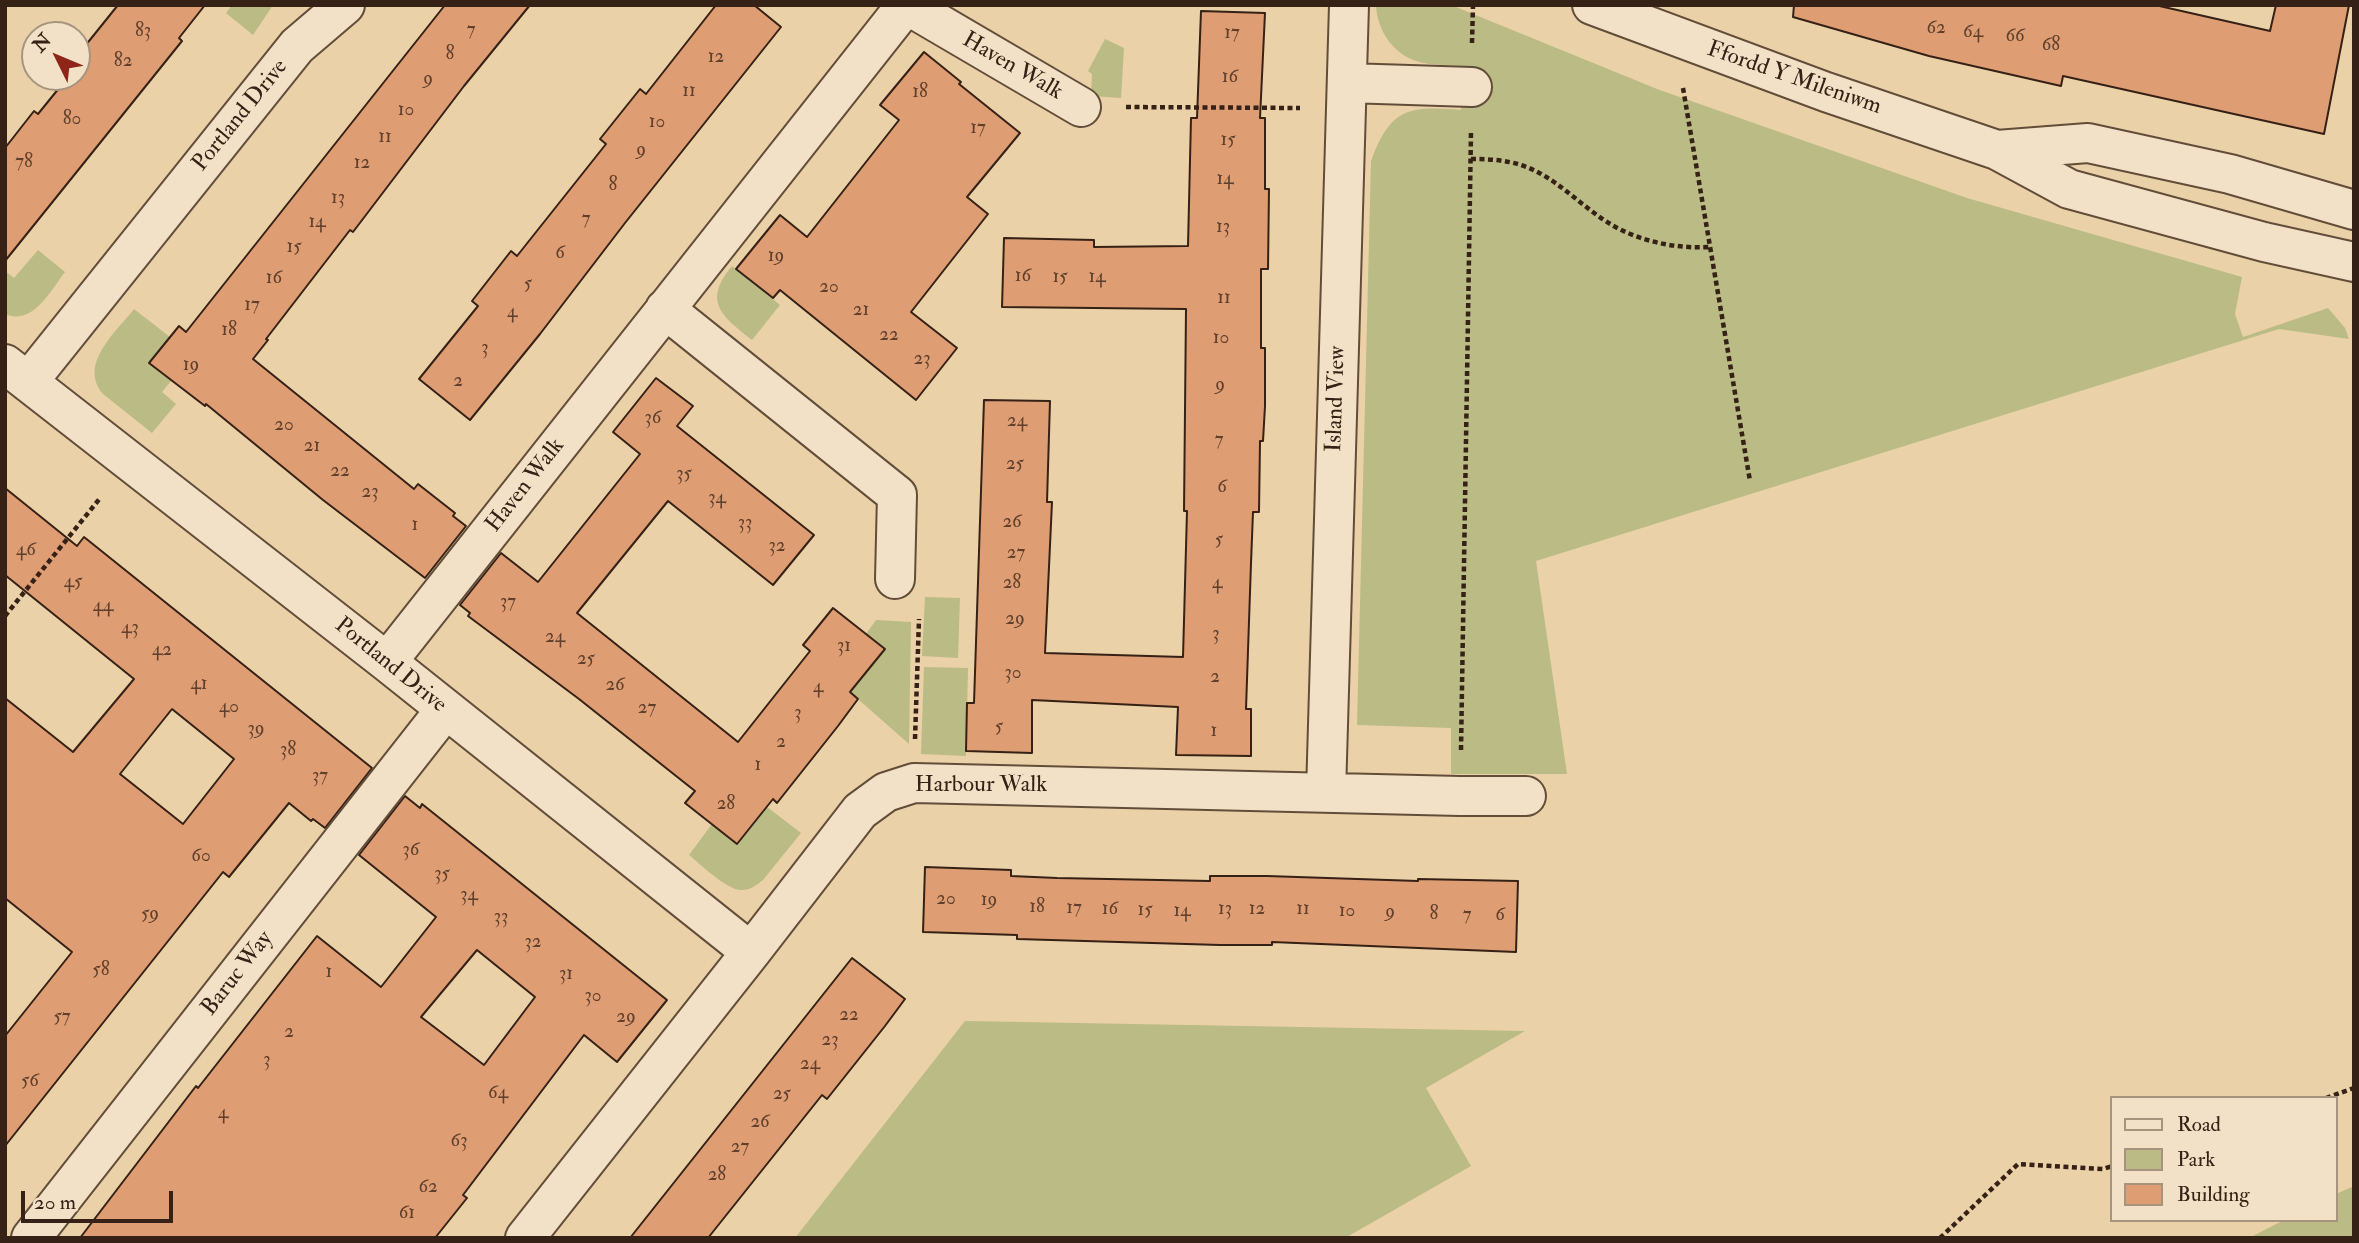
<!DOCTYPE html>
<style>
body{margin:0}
#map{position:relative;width:2359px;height:1243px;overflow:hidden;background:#ebd1a7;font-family:"IM FELL Double Pica",serif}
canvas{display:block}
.frame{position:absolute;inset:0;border:7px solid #352115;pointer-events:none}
.legend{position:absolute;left:2110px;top:1096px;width:228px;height:126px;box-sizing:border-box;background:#f2e1c6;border:2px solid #a6947f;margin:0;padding:9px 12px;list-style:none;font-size:21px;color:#352115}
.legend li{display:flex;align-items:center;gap:14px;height:35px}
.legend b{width:35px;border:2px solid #a6947f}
.north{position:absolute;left:21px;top:21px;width:70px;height:70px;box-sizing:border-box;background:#f2e1c6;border:2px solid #a6947f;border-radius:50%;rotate:313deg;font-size:19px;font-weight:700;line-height:28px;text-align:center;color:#352115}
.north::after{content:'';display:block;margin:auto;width:24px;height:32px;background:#8f2418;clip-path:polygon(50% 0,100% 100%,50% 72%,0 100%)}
.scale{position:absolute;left:21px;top:1191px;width:152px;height:32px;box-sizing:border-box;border:4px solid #352115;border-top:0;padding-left:9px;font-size:21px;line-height:24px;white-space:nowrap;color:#352115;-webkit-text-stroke:5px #f2e1c6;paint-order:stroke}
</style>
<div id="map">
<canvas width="2359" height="1243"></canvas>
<div class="frame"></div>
<ul class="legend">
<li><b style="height:9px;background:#f2e1c6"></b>Road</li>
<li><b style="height:19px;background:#babb85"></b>Park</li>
<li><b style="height:19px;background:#df9d73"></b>Building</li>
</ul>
<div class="north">N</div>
<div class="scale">20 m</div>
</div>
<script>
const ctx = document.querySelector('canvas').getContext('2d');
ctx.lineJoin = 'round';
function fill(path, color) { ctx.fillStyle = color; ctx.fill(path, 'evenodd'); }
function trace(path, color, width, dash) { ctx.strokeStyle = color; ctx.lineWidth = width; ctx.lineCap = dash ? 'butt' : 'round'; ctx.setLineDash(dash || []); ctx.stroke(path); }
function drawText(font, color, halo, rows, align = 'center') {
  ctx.font = font + ' "IM FELL Double Pica",serif'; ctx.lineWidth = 7; ctx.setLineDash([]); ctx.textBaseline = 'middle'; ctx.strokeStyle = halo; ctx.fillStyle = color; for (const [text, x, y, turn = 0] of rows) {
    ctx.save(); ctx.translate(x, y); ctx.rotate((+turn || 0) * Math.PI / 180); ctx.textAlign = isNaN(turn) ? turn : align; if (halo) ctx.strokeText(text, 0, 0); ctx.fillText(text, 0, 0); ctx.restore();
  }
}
const green = new Path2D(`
 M232 5H273L253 35 226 13Z
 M1376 5H1451L1657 89 1967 198 2242 277 2235 314 2243 337 2328 308 2345 328 2349 339 2279 329 1536 561 1567 774H1451V728L1357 725 1371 161C1391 107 1409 106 1461 110L1465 67C1449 64 1431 66 1416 61 1392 53 1377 29 1376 5Z
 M1105 39 1124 48 1121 98 1091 96 1092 74 1088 71Z
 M38 250 65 272C51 290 33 326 5 314V271L14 278Z
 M732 266 780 305 752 340C722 316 702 302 732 266Z
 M134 309 170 337 149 363 171 381 162 392 176 404 152 433 103 394C78 364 116 332 134 309Z
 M925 597 960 598 958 658 922 656Z
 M876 620 911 622 909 744 850 692 885 649 866 634Z
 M924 667 968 668 966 756 921 754Z
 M767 807 801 833 763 880C757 885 750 890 742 890 728 891 700 864 689 855L712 824 737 844Z
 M965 1021 1525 1031 1426 1088 1471 1166 1345 1238H795Z
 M2354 1186V1238H2249L2284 1220H2336V1194Z`);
const building = new Path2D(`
 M118 5H205L179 38 182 41 5 261V148L34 111 38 114 68 77H77V66L85 55 81 51Z
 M445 5H530L464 86 353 232 350 230 266 339 268 340 253 359 414 489 418 484 455 513 453 516 466 526 425 578 323 500 206 404 205 406 149 363 179 326 186 332Z
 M716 5H754L781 27 625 223 540 334 470 420 419 379 478 306 472 301 511 251 517 256 606 144 600 139 640 89 646 94Z
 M1794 5H2155L2270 31 2276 5H2349L2324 134 2063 76 2061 86 1929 56 1793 17Z
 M1201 11 1265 13 1260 118H1265V189H1269L1268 269H1261V348H1265V406L1263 441H1260L1259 512H1253L1251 563 1246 709H1251V756L1176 755 1178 707 1032 700V753L966 751 967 703H974L984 400 1050 401 1047 502H1052L1045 653 1183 657 1187 511H1184L1186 309 1002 307 1004 238 1094 240V247L1188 246 1191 118H1197Z
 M924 52 961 82 959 84 1020 133 967 197 988 214 911 312 957 348 916 400 780 290 773 298 736 269 780 215 807 237 899 120 880 105Z
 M656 378 693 406 677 426 814 535 773 585 668 501 577 613 738 742 810 651 803 645 833 608 885 649 850 692 858 699 838 726 777 803 773 799 737 844 685 803 695 791 579 699 468 616 470 613 460 605 501 553 538 582 640 454 613 432Z
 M5 488 77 546 84 537 372 768 325 828 313 819 311 821 289 803 229 877 223 872 5 1146V1036L72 952 5 898V698L73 752 134 679 5 575ZM172 709 234 759 183 824 120 774Z
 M405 796 420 808 422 804 667 1000 617 1062 584 1035 463 1195 467 1198 435 1238H80L196 1086 198 1088 317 936 381 987 436 917 359 855ZM477 950 535 997 484 1065 421 1017Z
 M925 867 1011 870V876L1057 878 1210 881V876H1267L1418 881V879L1518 881 1516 952 1272 942V945H1220L1017 939V935L923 932Z
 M852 958 905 999 885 1026 827 1099 822 1095 708 1238H630Z`);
const path = new Path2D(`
 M1472 43 1473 5
 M1683 88 1750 481
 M1126 107 1300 108
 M1471 159C1490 159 1510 160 1529 168 1560 181 1583 208 1612 225 1641 242 1678 249 1710 247
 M5 616 101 497
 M915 739 919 619
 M1461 750 1471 132
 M2326 1098 2354 1088
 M1940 1238 2018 1164 2103 1169 2112 1166`);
const minor = new Path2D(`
 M907 5 1081 107
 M1592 5 1826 92 1997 150 2069 189 2264 242 2354 262
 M1347 83 1472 87
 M1997 150 2088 143 2230 174 2354 210
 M665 309 897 495 895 579
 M5 364 387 662 751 952
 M28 382 297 46 345 5
 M387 662 906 5
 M1326 793 1349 5
 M31 1238 445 710
 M525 1238 751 952 860 811 886 792 914 783 1460 796H1526`);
const numberNames = [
 ["62",1936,29],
 ["7",471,31],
 ["83",143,32],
 ["64",1973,33],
 ["17",1232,34],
 ["66",2015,37],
 ["68",2051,46],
 ["8",450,55],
 ["12",716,58],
 ["82",123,62],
 ["16",1230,78],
 ["9",428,80],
 ["11",689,92],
 ["18",920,93],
 ["10",406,111],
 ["80",72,120],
 ["10",657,123],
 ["17",978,129],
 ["11",385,138],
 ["15",1228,141],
 ["9",641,151],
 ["78",24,163],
 ["12",362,164],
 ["14",1225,180],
 ["8",613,186],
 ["13",338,199],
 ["7",586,220],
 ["14",317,223],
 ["13",1223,228],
 ["15",294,248],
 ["6",560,254],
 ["19",776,257],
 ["16",1023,277],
 ["15",1060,278],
 ["14",1097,278],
 ["16",274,279],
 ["5",528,285],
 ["20",829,288],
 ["11",1224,299],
 ["17",252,306],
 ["21",861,311],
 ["4",512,313],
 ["18",229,331],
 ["22",889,336],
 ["10",1221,339],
 ["3",485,349],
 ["23",922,360],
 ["19",191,366],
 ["2",458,382],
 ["9",1220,386],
 ["36",653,419],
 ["24",1017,422],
 ["20",284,426],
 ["7",1219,441],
 ["21",312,447],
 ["25",1015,465],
 ["22",340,472],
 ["35",684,475],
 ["6",1222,488],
 ["23",370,493],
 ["34",717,499],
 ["26",1012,523],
 ["33",745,524],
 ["1",415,526],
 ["5",1219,541],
 ["32",777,547],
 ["46",26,551],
 ["27",1016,554],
 ["45",73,583],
 ["28",1012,584],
 ["4",1217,584],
 ["37",508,603],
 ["44",103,607],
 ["29",1015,620],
 ["43",130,629],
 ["3",1216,635],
 ["24",555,638],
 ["31",844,647],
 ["42",162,651],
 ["25",586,660],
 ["30",1013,674],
 ["2",1215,678],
 ["41",199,685],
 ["26",615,686],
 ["4",818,688],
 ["40",229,708],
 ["27",647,709],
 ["3",798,714],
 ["5",999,728],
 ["39",256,730],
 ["1",1214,732],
 ["2",781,743],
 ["38",288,751],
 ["1",758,766],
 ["37",320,777],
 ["28",726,805],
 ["36",411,851],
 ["60",201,857],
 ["35",442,875],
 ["34",469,896],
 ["20",946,900],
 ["19",989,901],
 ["18",1037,908],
 ["17",1074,909],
 ["16",1110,910],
 ["13",1225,910],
 ["12",1257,910],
 ["11",1303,910],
 ["15",1145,911],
 ["14",1182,912],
 ["10",1347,912],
 ["9",1390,913],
 ["59",150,915],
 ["8",1434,915],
 ["7",1467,916],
 ["6",1500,916],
 ["33",501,918],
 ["32",533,943],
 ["58",101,971],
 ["1",329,973],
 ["31",566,975],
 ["30",593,997],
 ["22",849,1016],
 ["57",62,1018],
 ["29",626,1018],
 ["2",289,1033],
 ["23",830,1041],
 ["3",267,1061],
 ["24",810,1065],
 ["56",30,1082],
 ["64",498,1094],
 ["25",782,1095],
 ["4",223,1114],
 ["26",760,1123],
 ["63",459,1142],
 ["27",740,1148],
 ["28",717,1176],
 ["62",428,1188],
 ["61",407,1214]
];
const streetNames = [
 ["Haven Walk",1012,67,30],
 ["Ffordd Y Mileniwm",1794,79,19],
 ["Portland Drive",241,116,-51],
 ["Island View",1337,399,-88],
 ["Haven Walk",526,486,-52],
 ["Portland Drive",390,666,39],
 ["Harbour Walk",981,786],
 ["Baruc Way",238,974,-52]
];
fill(green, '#babb85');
fill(building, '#df9d73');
trace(building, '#352115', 2);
trace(minor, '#624d3a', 42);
trace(path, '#352115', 4.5, [5, 3.5]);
trace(minor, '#f2e1c6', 38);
drawText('19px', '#60402c', null, numberNames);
drawText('23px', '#352115', '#f2e1c6', streetNames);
</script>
